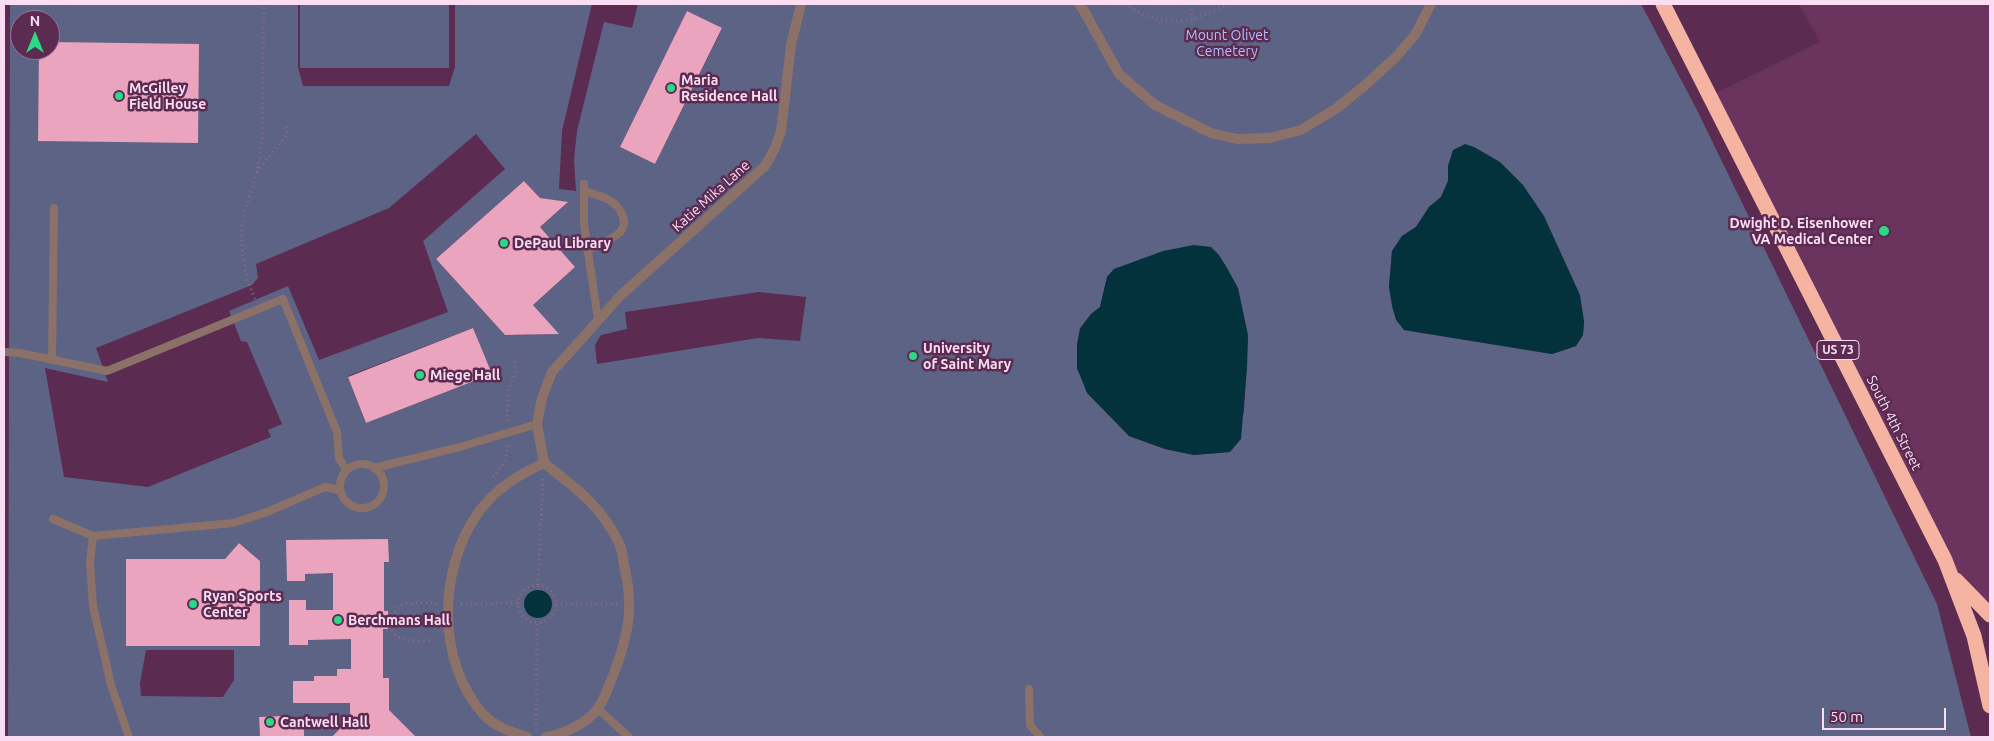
<!DOCTYPE html>
<style>
body{margin:0}
#map{position:relative;width:1994px;height:741px;overflow:hidden;background:#5b2b51;font-family:Ubuntu,sans-serif}
canvas{display:block}
.frame{position:absolute;inset:0;border:5px solid #fbddf3;pointer-events:none}
.north{position:absolute;left:10px;top:10px;width:50px;height:50px;box-sizing:border-box;background:#5b2b51;border:1px solid #9b7292;border-radius:50%;rotate:0deg;font-size:14px;font-weight:700;line-height:20px;text-align:center;color:#fbddf3}
.north::after{content:'';display:block;margin:auto;width:18px;height:22px;background:#2ad885;clip-path:polygon(50% 0,100% 100%,50% 72%,0 100%)}
.scale{position:absolute;left:1822px;top:708px;width:124px;height:22px;box-sizing:border-box;border:2px solid #fbddf3;border-top:0;padding-left:6px;font-size:15px;line-height:18px;white-space:nowrap;color:#fbddf3;-webkit-text-stroke:4px #5b2b51;paint-order:stroke}
</style>
<div id="map">
<canvas width="1994" height="741"></canvas>
<div class="frame"></div>
<div class="north">N</div>
<div class="scale">50 m</div>
</div>
<script>
const ctx = document.querySelector('canvas').getContext('2d');
ctx.lineJoin = 'round';
function fill(path, color) { ctx.fillStyle = color; ctx.fill(path, 'evenodd'); }
function trace(path, color, width, dash) { ctx.strokeStyle = color; ctx.lineWidth = width; ctx.lineCap = dash ? 'butt' : 'round'; ctx.setLineDash(dash || []); ctx.stroke(path); }
function drawText(font, color, halo, rows, align = 'center') {
  ctx.font = font + ' Ubuntu,sans-serif'; ctx.lineWidth = 5; ctx.setLineDash([]); ctx.textBaseline = 'middle'; ctx.strokeStyle = halo; ctx.fillStyle = color; for (const [text, x, y, turn = 0] of rows) {
    ctx.save(); ctx.translate(x, y); ctx.rotate((+turn || 0) * Math.PI / 180); ctx.textAlign = isNaN(turn) ? turn : align; if (halo) ctx.strokeText(text, 0, 0); ctx.fillText(text, 0, 0); ctx.restore();
  }
}
const built = new Path2D(`
 M1799 4H1990V615L1951 574 1710 96 1820 42Z`);
const green = new Path2D(`
 M10 4H298V67L303 86H449L455 67V4H592L562 131 559 189 576 191 574 159 577 131 604 22 632 28 638 4H1641L1696 108 1937 604 1971 737H304V728H281V716L259 717 260 737H8ZM687 11 722 29 655 164 620 147ZM20 20H50V42L198 143 39 50H20ZM476 134 505 169 423 241 448 312 319 360 288 286 229 311 241 341 247 342 282 424 268 430 271 437 148 487 64 477 45 368 108 382 96 348 252 285 258 278 256 264 389 208ZM1448 166 1584 321 1583 334 1576 346 1552 354 1404 330 1389 287 1392 251 1402 236 1416 227 1429 207 1441 197 1448 181ZM524 181 540 198 567 203 540 227 575 267 533 305 558 334 505 335 436 259ZM1131 264 1248 335 1244 412 1230 452 1194 455 1165 449 1129 436 1088 393 1077 368V345L1080 328 1091 314 1100 307 1107 277 1114 269ZM759 292 806 297 800 341 758 338 597 364 595 345 601 335 627 329 625 312ZM473 328 491 374 366 423 348 376ZM239 543 260 561 259 646H126V559H225ZM146 650H234V680L223 697 141 696 140 683Z
 M300 4H449V68H300Z`);
const water = new Path2D(`
 M1465 144 1474 147 1500 162 1523 185 1544 216 1580 295 1584 321 1583 335 1576 346 1552 354 1404 330 1396 320 1392 306 1389 287 1392 251 1402 236 1416 227 1429 207 1441 197 1448 181V166L1453 150Z
 M1194 245 1211 247 1219 255 1227 268 1238 288 1248 335 1247 368 1241 439 1230 452 1194 455 1165 449 1129 436 1087 393 1077 368V345L1080 329 1091 314 1100 307 1107 277 1114 269 1163 251Z
 M524 604a14 14 0 1 1 28 0a14 14 0 1 1-28 0Z`);
const building = new Path2D(`
 M687 11 722 28 655 164 620 147Z
 M50 42 199 44 198 143 38 141 39 50H50Z
 M524 181 540 198 568 202 540 227 575 267 533 305 559 334 505 335 436 259Z
 M473 328 492 374 366 423 348 377Z
 M388 539 389 562H384V611H388V629H383V678H389V710L416 737H332L350 718V703H293V681H314V676H337V669H351V639L308 640V645H289V600H306V610H333V573L305 574V581H287L286 540Z
 M239 543 260 561V646H126V559H225Z
 M281 716V728L304 727V737H260L259 717Z`);
const path = new Path2D(`
 M1125 4C1151 20 1161 23 1192 20
 M1191 4 1192 20 1229 4
 M257 172 287 134V123
 M255 299 247 279 243 256 241 232 244 214 257 172 262 138 264 4
 M507 421 508 391 515 374 514 358
 M493 477 505 461 509 445
 M538 585 543 479
 M518 604a19 19 0 1 1 38 0a19 19 0 1 1-38 0Z
 M437 603H408L398 607 390 621C391 626 392 633 397 636 407 643 427 640 438 640
 M461 604 518 603
 M556 604H617
 M536 730 537 623`);
const lane = new Path2D(`
 M584 184V224L598 320
 M584 190C593 195 603 196 609 200 620 206 630 222 619 233 613 239 596 246 589 250
 M4 352 20 353 107 371 283 299 337 432 339 458 346 470
 M52 360 54 208
 M340 486a22 22 0 1 1 44 0a22 22 0 1 1-44 0Z
 M374 468 460 447 537 424
 M53 519 93 536 233 523 267 512 325 487 339 490
 M93 536 90 563 93 606 111 685 129 737
 M1029 689 1030 725 1040 737
 M598 709 629 737`);
const street = new Path2D(`
 M1079 4 1084 11 1119 74 1155 105 1211 133 1237 139 1270 138 1301 130 1337 108 1364 86 1396 57 1415 35 1431 4
 M527 737C512 732 495 727 484 715 436 663 438 569 478 513 495 489 518 475 544 463
 M546 737C563 735 589 722 598 708 605 697 610 684 614 673 629 634 634 606 624 565 623 558 622 549 619 543 601 506 575 487 544 463L537 424 542 398 552 372 621 295 765 166 775 148 781 131 791 45 801 4`);
const highway = new Path2D(`
 M1663 4 1945 560 1974 636 1990 706
 M1956 580 1990 615`);
const markers = [
 [671,88,5,"#2ad885"],
 [119,96,5,"#2ad885"],
 [1884,231,6,"#2ad885"],
 [504,243,5,"#2ad885"],
 [913,356,5,"#2ad885"],
 [420,375,5,"#2ad885"],
 [193,604,5,"#2ad885"],
 [338,620,5,"#2ad885"],
 [270,722,5,"#2ad885"]
];
const shields = [
 [1838,350,42]
];
const shieldNames = [
 ["US 73",1838,350]
];
const parkNames = [
 ["Mount Olivet",1227,35],
 ["Cemetery",1227,51]
];
const poiNames = [
 ["Maria",681,80],
 ["Residence Hall",681,96],
 ["McGilley",129,88],
 ["Field House",129,104],
 ["Dwight D. Eisenhower",1873,223,"right"],
 ["VA Medical Center",1873,239,"right"],
 ["DePaul Library",514,243],
 ["University",923,348],
 ["of Saint Mary",923,364],
 ["Miege Hall",430,375],
 ["Ryan Sports",203,596],
 ["Center",203,612],
 ["Berchmans Hall",348,620],
 ["Cantwell Hall",280,722]
];
const streetNames = [
 ["Katie Mika Lane",711,196,-42],
 ["South 4th Street",1894,423,63]
];
fill(built, '#6a345e');
fill(green, '#5d6384');
fill(water, '#04323c');
fill(building, '#eaa4bd');
trace(path, '#916788', 3, [1, 4]);
trace(lane, '#8c7169', 8);
trace(street, '#8c7169', 10);
trace(highway, '#f5b3a1', 15);
for (const [x, y, r, color] of markers) { const dot = new Path2D(); dot.arc(x, y, r, 0, 2 * Math.PI); ctx.fillStyle = color; ctx.fill(dot); trace(dot, '#5b2b51', 2); }
for (const [x, y, w] of shields) { const box = new Path2D(); box.roundRect(x - w / 2, y - 9.5, w, 19, 4); ctx.fillStyle = '#5b2b51'; ctx.fill(box); trace(box, '#fbddf3', 1); }
drawText('bold 12px', '#fbddf3', null, shieldNames);
drawText('14px', '#b3bffd', '#5b2b51', parkNames);
drawText('bold 14px', '#fbddf3', '#5b2b51', poiNames, 'left');
drawText('14px', '#fbddf3', '#5b2b51', streetNames);
</script>
